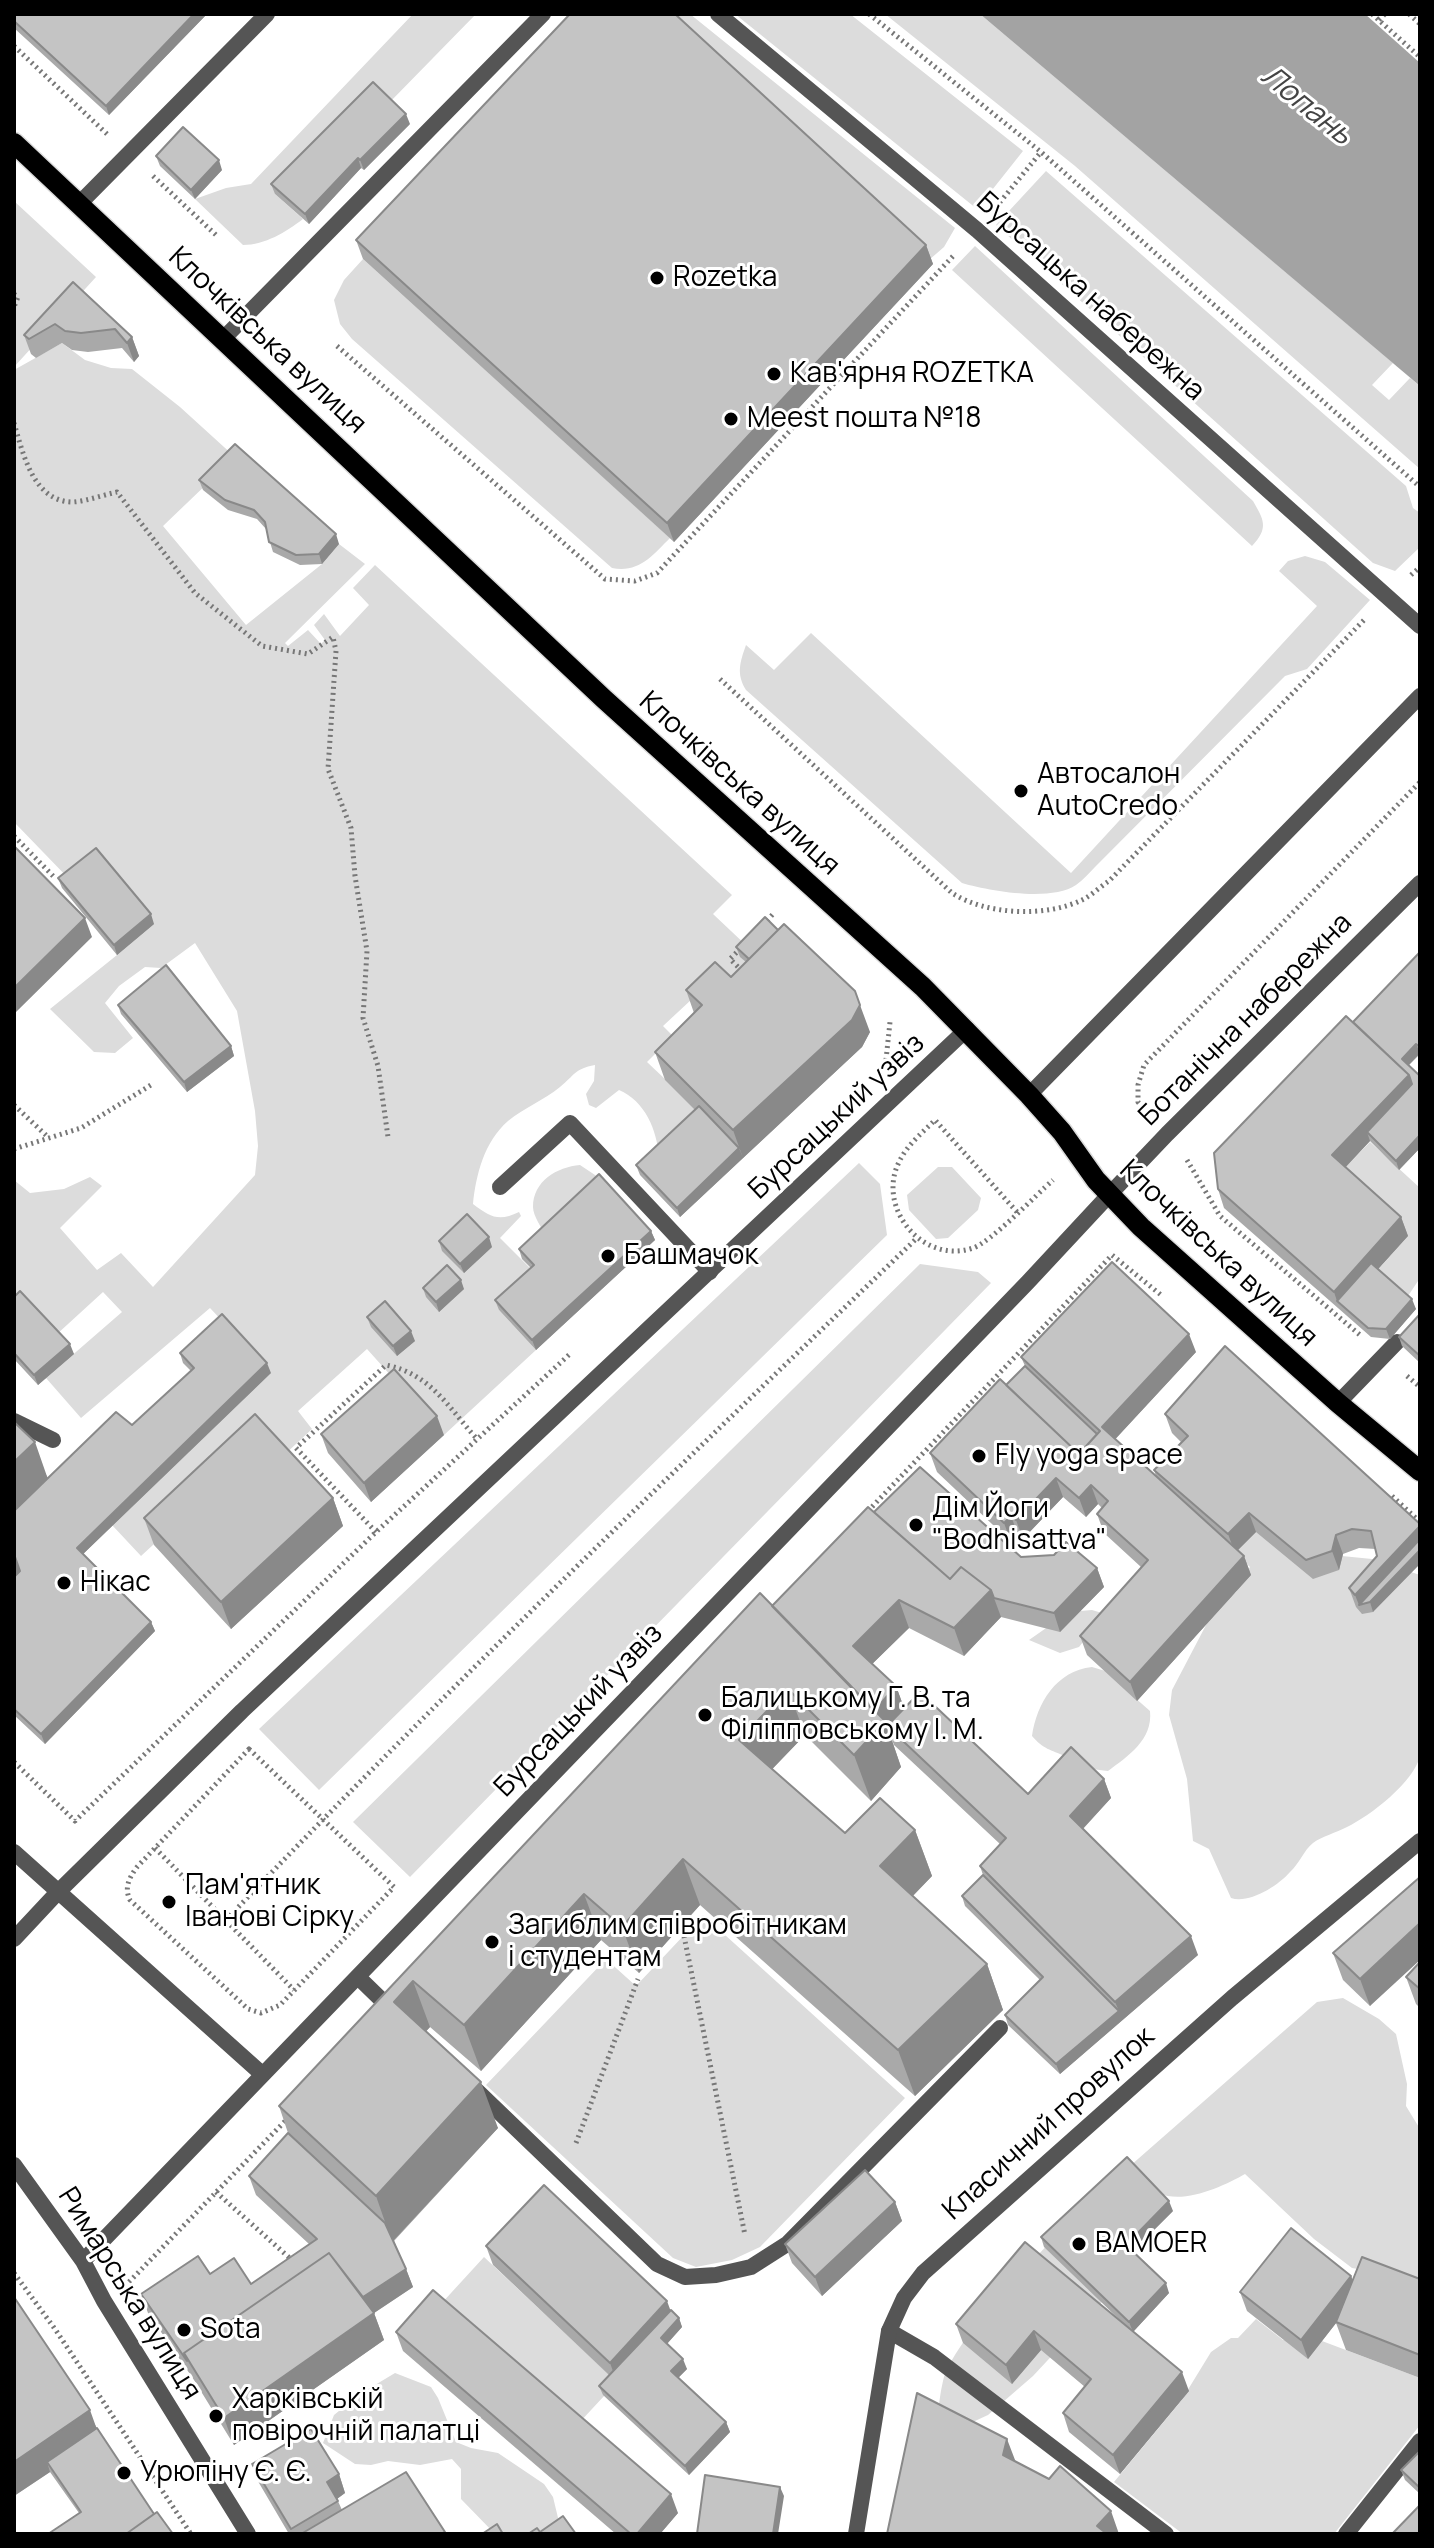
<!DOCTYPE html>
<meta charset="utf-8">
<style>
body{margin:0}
#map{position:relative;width:1434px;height:2548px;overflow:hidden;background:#fff;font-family:Manrope,sans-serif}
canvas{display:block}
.frame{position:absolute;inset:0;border:16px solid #000;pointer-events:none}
</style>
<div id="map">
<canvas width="1434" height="2548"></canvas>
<div class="frame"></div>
</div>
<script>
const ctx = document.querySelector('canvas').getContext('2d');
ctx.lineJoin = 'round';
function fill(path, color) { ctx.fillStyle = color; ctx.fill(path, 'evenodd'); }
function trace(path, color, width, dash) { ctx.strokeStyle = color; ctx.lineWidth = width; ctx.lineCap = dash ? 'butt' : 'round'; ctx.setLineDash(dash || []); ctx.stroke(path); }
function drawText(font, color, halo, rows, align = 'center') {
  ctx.font = font + ' Manrope,sans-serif'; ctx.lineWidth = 6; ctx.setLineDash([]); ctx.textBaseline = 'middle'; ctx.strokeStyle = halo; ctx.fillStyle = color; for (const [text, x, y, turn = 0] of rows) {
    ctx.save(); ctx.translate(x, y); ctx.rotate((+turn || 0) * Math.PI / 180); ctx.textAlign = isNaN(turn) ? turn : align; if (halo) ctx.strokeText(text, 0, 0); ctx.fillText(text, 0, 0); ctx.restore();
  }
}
const green = new Path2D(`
 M413 14H476L389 103 275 194 303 219C286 232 265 245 243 245L195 199 226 188 251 184Z
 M661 14H690L955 228 944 247 929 260Z
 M735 14H850L1023 151 977 209Z
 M885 14H980L1393 363 1372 385 1389 400 1410 378 1420 386V469L1075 166Z
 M1046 171 1406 486 1413 508 1420 513V547L1395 571 1373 563 996 225Z
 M14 201 96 277 14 367Z
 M975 246 1253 501C1264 520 1269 528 1252 546L952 270Z
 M363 259 670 538C652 556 639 573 612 568L352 339 340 324 334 300 344 280Z
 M62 343 85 360 111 368 132 369 180 407 235 457 163 526 246 625 322 564 339 544 365 564 285 643 288 646 308 630 321 644 325 640 314 625 324 614 340 636 369 605 353 588 375 565 732 895 713 914 749 948 764 981 706 986 663 1026 673 1036 647 1062 703 1115 659 1157C657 1130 645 1101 619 1090L596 1108 589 1105 586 1094 594 1081 595 1065C574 1069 575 1075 560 1087 544 1100 524 1108 508 1121 484 1142 476 1175 473 1204 490 1217 499 1222 519 1212L521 1216 500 1238 537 1275 499 1310 536 1350 444 1435 367 1349 298 1411 312 1429 281 1458 265 1442 141 1556 112 1525 271 1373 210 1308 81 1418 46 1378 122 1312 103 1292 56 1335 14 1310V1180L30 1193 64 1189 90 1177 102 1186 60 1228 97 1270 121 1253 153 1287 255 1175 258 1146 255 1111 237 1011 195 943 161 968 145 967 119 986 105 1003 133 1038 115 1053 94 1052 50 1009 117 955 71 881 14 822V370Z
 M1305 556 1325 562 1370 600 1307 669 1285 676 1095 867C1089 873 1083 880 1076 885 1051 902 989 891 962 883L746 690C736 674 740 662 746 645L774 670 811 633 1071 873 1317 606 1279 571 1288 561Z
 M1370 1142 1420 1188V1278L1406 1299 1375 1273 1408 1236 1339 1174Z
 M859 1163 880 1184 887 1235 319 1790 259 1729Z
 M580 1165 595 1175 602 1183 546 1236C542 1228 533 1216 533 1207 533 1181 557 1167 580 1165Z
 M938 1167H952L981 1198 978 1210 948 1238 936 1239 909 1210 907 1195Z
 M920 1264 978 1272 991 1283 410 1877 353 1822Z
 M1254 1521 1322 1554 1372 1559 1420 1575V1756C1414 1782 1370 1816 1347 1827 1336 1833 1322 1836 1313 1843 1304 1850 1299 1864 1290 1872 1278 1886 1249 1904 1231 1898L1209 1849 1193 1841 1187 1779 1169 1715 1172 1690 1216 1606 1236 1592 1250 1567 1235 1553Z
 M1092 1610 1105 1614 1079 1647 1060 1653 1029 1640 1069 1612Z
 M1092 1667 1112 1673 1125 1689 1150 1711C1153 1740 1128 1756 1108 1771 1083 1769 1085 1764 1065 1756 1051 1750 1043 1749 1032 1736 1037 1703 1056 1671 1092 1667Z
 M703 1915 905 2098 760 2247 732 2260 696 2267 673 2258 486 2085 606 1959 636 1986Z
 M1343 1998 1379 2019 1396 2034 1407 2084 1406 2106 1420 2129V2299L1370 2271 1352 2268 1314 2239 1245 2174C1224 2186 1183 2205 1159 2193 1149 2188 1138 2174 1130 2166L1317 2002Z
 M1067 2225 1115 2288 1033 2376 988 2415 951 2432 937 2418C939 2406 940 2393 943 2381 955 2338 1034 2259 1067 2225Z
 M484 2257 617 2382 579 2423 440 2305Z
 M1256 2319 1283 2340H1310L1318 2345 1322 2341 1420 2378V2425L1334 2534H1183L1114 2482 1181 2401 1211 2352 1231 2338H1238Z
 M395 2373 431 2387 438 2398 456 2442 471 2448 498 2453 544 2484 553 2497 559 2522 547 2534H495L461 2499V2469L452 2459 420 2465 388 2461 371 2465 355 2464 323 2443 334 2415 360 2394Z`);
const water = new Path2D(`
 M980 14H1365L1420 63V386Z`);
const path = new Path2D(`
 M869 14 1041 152 1420 487
 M1372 14 1420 57
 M1409 14 1420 24
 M1379 20 1385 14
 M14 46 107 134
 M153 176 216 235
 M996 207 1041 152
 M14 294 18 297 14 307
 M337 346 605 579 635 581 657 573 955 254
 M14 423C23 453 33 502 73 502 87 501 103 495 117 492L195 593 262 646 308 654 333 637 336 651 328 769 351 828 355 876 367 951 363 1018 378 1066 388 1137
 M1411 575 1420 567
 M720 679 952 893C986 915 1047 918 1084 899 1093 894 1101 886 1109 881L1366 618
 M14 836 55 878
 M763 925 773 914
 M742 971 730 959 742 947
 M886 1060 890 1022
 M14 1105 49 1138
 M1147 1112 1138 1102V1085L1144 1065 1420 782
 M14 1149 81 1128 151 1085
 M1187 1160 1220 1216 1360 1335
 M1017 1212 935 1120C922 1133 907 1145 899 1162 876 1208 923 1265 973 1248 991 1242 1036 1195 1053 1180
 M1407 1376 1420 1387
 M1392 1496 1420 1522
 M868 1511 1112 1255 1161 1295
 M376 1532 296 1448 386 1365C431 1374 448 1407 477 1439
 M249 1749 394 1887 280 2005 261 2013 248 2009 130 1900C124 1888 129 1878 137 1867Z
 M14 1762 75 1821 376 1532 571 1353
 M155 1848 294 1990
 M226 1920C449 1686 684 1462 917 1238
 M684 1936 745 2235
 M576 2143 638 1979
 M216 2192 293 2261
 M14 2273 55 2329 191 2534
 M129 2282 289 2117`);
const service = new Path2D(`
 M718 14 977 230 1420 626
 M79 204 267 14
 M224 338 543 14
 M500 1187 570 1123 710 1272
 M1338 1403 1397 1342
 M14 1421 53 1440
 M359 1978 395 2013
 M474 2088 657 2264 685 2277 716 2275 751 2267 787 2244 1000 2028
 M889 2331 934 2357 1166 2534
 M1346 2534 1420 2441`);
const minor = new Path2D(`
 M1109 1195 1167 1134 1420 883
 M856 2534 889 2331 904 2298 923 2273 1232 1998 1420 1841`);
const tertiary = new Path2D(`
 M1029 1095 1420 696
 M14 1852 262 2074
 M14 1939 57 1893 242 1711 967 1029
 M14 2165 83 2261 104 2301 248 2534
 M83 2261 1028 1282 1109 1195`);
const primary = new Path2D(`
 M14 143 604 699 923 987 1029 1095 1062 1132 1096 1180 1141 1227 1338 1403 1420 1471`);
const wall = new Path2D(`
 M14 14H207L109 115 14 28Z
 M410 124 364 170 361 168 309 224 275 194 271 184Z
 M156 156 222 170 195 199 160 166Z
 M356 240 926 245 933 264 674 542 363 259Z
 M73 282 132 337 139 356 134 362 122 348 88 352 72 350 62 343 36 358 31 354 24 335Z
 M199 480 339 544 322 564 300 565 273 552 266 529 257 519 228 510 203 490Z
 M58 878 154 924 117 955 62 888Z
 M736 947 870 1032 862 1047 680 1217 640 1175 636 1165 695 1110 665 1080 655 1052 694 1013 686 990 731 977 746 962 740 957Z
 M1420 952V1054L1409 1065 1420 1076V1148L1399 1170 1370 1141 1346 1167 1401 1217 1408 1236 1378 1269 1416 1309 1390 1339 1371 1337 1224 1208 1218 1189 1353 1022Z
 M118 1005 231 1046 234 1056 187 1092 121 1014Z
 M651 1231 655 1240 536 1350 499 1310 495 1300 531 1268 522 1259 519 1249Z
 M439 1241 492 1247 464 1273 442 1251Z
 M423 1288 464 1289 439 1312 426 1297Z
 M14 1297 74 1354 38 1385 14 1359Z
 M1420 1314V1363L1402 1346 1399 1337Z
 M367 1317 415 1341 397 1356 371 1327Z
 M1196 1352 1115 1439 1156 1476 1154 1470 1181 1442 1172 1433 1165 1414 1420 1524 1373 1612 1362 1614 1356 1607 1349 1588 1377 1556 1376 1549 1359 1548 1343 1554 1339 1570 1313 1579 1256 1532 1238 1550 1244 1556 1251 1575 1137 1701 1087 1655 1080 1636 1141 1567 1104 1533 1097 1514 1102 1508 1098 1504 1086 1517 1063 1497 1023 1539 1018 1535 1011 1542 937 1472 930 1453 1006 1385 1025 1366 1021 1357Z
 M180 1353 271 1373 83 1554 151 1622 155 1631 45 1744 14 1715V1422L48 1478 132 1425 191 1371 183 1363Z
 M321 1434 444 1435 371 1502 328 1453Z
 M333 1498 343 1526 231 1629 154 1545 144 1518Z
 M874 1512 1021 1557 1097 1568 1104 1587 1060 1632 1001 1617 964 1656 909 1628 872 1664 896 1686 904 1708 1028 1794 1104 1779 1111 1798 1083 1829 1198 1955 1060 2074 1008 2025 1005 2015 1040 1980 965 1906 962 1896 983 1875 980 1866 1000 1844 894 1745 889 1732 901 1767 871 1801 805 1735 772 1769 845 1833 915 1830 932 1876 913 1896 987 1964 1003 2010 915 2096 700 1905 639 1973 601 1940 481 2071 430 2027 426 2031 498 2128 394 2241 406 2269 413 2287 374 2313 384 2340 234 2445 194 2380 148 2313 141 2294 210 2274 251 2284 309 2244 256 2195 249 2176 288 2133 279 2106 772 1606Z
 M1420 1877 1370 2006 1343 1980 1333 1953Z
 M1420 1962V2008L1416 2004 1406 1977Z
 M895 2202 902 2221 822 2296 792 2263 785 2244Z
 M1173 2211 1133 2251 1169 2293 1133 2332 1189 2391 1120 2474 1069 2432 1063 2413 1085 2387 1041 2350 1012 2384 963 2343 956 2324 1126 2326 1044 2247 1041 2237Z
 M486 2246 671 2310 679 2318 682 2327 667 2344 687 2369 678 2378 726 2422 730 2432 689 2475 603 2395 599 2386 609 2375 493 2265Z
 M1351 2276 1353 2280 1420 2279V2378L1346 2350 1336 2323 1308 2359 1247 2311 1240 2292Z
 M14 2297 97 2428 154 2514 173 2534 79 2513 50 2472 14 2496Z
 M396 2332 678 2513 660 2534H616L403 2351Z
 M1420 2451V2494L1405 2480 1401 2470Z
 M252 2464 339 2474 345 2493 337 2499 342 2510 445 2532V2534H289L259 2483Z`);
const shadedWall = new Path2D(`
 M194 14H207L109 115 106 106Z
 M406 114 410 124 364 170 360 160Z
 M358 158 361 168 309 224 305 214Z
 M219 160 222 170 195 199 191 190Z
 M926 245 933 264 674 542 667 523Z
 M132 337 139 356 134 362 127 343Z
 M336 534 339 544 322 564 319 554Z
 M151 914 154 924 117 955 114 945Z
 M85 918 92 937 14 1014V988Z
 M860 1005 870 1032 862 1047 743 1158 733 1130Z
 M1416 1044 1420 1053 1406 1068 1402 1059Z
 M231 1046 234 1056 187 1092 184 1082Z
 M1409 1075 1416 1094 1367 1132 1370 1141 1339 1174 1332 1155Z
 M1420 1135V1148L1399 1170 1396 1161Z
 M739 1148 743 1158 680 1217 677 1208Z
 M1401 1217 1408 1236 1344 1307 1337 1301 1334 1292Z
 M651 1231 655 1240 536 1350 532 1340Z
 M489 1237 492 1247 464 1273 460 1264Z
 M461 1280 464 1289 439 1312 436 1302Z
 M1412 1299 1416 1309 1390 1339 1386 1329Z
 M411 1331 415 1341 397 1356 393 1346Z
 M1189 1334 1196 1352 1109 1446 1102 1427Z
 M70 1344 74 1354 38 1385 34 1375Z
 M267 1363 271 1373 80 1557 77 1548Z
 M437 1416 444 1435 371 1502 364 1483Z
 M35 1442 51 1488 14 1524V1462Z
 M1056 1478 1063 1497 1023 1539 1016 1520Z
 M1091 1485 1098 1504 1086 1517 1079 1498Z
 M333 1498 343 1526 231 1629 221 1602Z
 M1249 1513 1256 1532 1235 1553 1228 1534Z
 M1011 1516 1018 1535 1011 1542 1004 1523Z
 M1420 1526V1564L1373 1612 1370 1602 1359 1605 1355 1595Z
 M1336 1535 1343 1554 1339 1570 1332 1551Z
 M14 1554 24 1581 14 1590Z
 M1244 1556 1251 1575 1137 1701 1130 1682Z
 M1097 1568 1104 1587 1060 1632 1054 1613Z
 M991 1590 1001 1617 964 1656 954 1628Z
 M899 1600 909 1628 863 1673 853 1646Z
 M151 1622 155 1631 45 1744 41 1734Z
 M896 1686 906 1713 887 1726 901 1767 871 1801 854 1755 869 1717Z
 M788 1689 805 1735 756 1786 739 1740Z
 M1104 1779 1111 1798 1077 1835 1070 1816Z
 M915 1830 932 1876 897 1912 880 1866Z
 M683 1859 700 1905 639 1973 622 1927Z
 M584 1894 601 1940 481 2071 464 2025Z
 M1420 1923V1960L1370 2006 1360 1979Z
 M1191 1936 1198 1955 1060 2074 1056 2064 1119 2011 1115 2002Z
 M987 1964 1003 2010 915 2096 898 2050Z
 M413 1981 430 2027 411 2048 394 2002Z
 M481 2082 498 2128 392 2242 376 2196Z
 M1169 2201 1173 2211 1130 2254 1126 2245Z
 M895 2202 902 2221 822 2296 815 2277Z
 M406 2269 413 2287 374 2313 384 2340 234 2445 224 2418 361 2298Z
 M1351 2276 1358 2295 1308 2359 1301 2340Z
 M1166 2283 1169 2293 1133 2332 1129 2322Z
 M667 2301 674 2320 617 2382 610 2363Z
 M679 2318 682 2327 664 2347 661 2338Z
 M1034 2331 1041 2350 1012 2384 1006 2365Z
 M683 2359 687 2369 675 2381 671 2371Z
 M1182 2372 1189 2391 1120 2474 1113 2455Z
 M90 2410 100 2438 47 2462 50 2472 14 2496V2462Z
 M726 2422 730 2432 689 2475 685 2466Z
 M1007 2439 1020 2473 1003 2455Z
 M339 2474 345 2493 334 2501 327 2482Z
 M780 2487 784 2496 778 2534H773Z
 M671 2494 678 2513 660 2534H637Z
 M1111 2511 1119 2534H1100L1097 2526Z`);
const building = new Path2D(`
 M14 14H194L106 106 14 21Z
 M570 14H675L926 245 667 523 356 240Z
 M373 82 406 114 360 160 358 158 305 214 271 184Z
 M183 127 219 160 191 190 156 156Z
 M73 282 132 337 127 343 115 329 81 333 65 331 55 324 29 339 24 335Z
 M235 444 336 534 319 554 296 555 269 542 265 522 254 510 225 500 199 480Z
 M14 846 85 918 14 988Z
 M96 848 151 914 114 945 58 878Z
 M765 917 778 930 749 959 736 947Z
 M784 924 855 991 860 1005 852 1020 733 1130 655 1052 702 1005 686 990 715 962 731 977Z
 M1420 952V1047L1416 1044 1402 1059 1420 1076V1135L1396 1161 1367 1132 1412 1084 1409 1075 1353 1022Z
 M166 965 231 1046 184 1082 118 1005Z
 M1346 1016 1409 1075 1332 1155 1401 1217 1334 1292 1218 1189 1214 1153Z
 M699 1106 739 1148 677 1208 636 1165Z
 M599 1174 651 1231 532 1340 495 1300 534 1265 519 1249Z
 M467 1214 489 1237 460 1264 439 1241Z
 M1112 1262 1189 1334 1102 1427 1244 1556 1130 1682 1080 1636 1148 1560 1097 1514 1108 1501 1091 1485 1079 1498 1056 1478 1016 1520 1011 1516 1004 1523 930 1453 1000 1379 1079 1454 1100 1431 1021 1357Z
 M1371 1263 1412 1299 1386 1329 1368 1328 1337 1301Z
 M447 1265 461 1280 436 1302 423 1288Z
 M20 1291 70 1344 34 1375 14 1353V1297Z
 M385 1301 411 1331 393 1346 367 1317Z
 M222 1314 267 1363 77 1548 151 1622 41 1734 14 1709V1577L20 1571 14 1554V1511L116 1412 132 1425 194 1368 180 1353Z
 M1420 1314V1356L1399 1337Z
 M1225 1346 1420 1524V1526L1355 1595 1349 1588 1377 1556 1371 1531 1352 1529 1336 1535 1332 1551 1306 1560 1249 1513 1228 1534 1154 1470 1188 1436 1165 1414Z
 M1025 1366 1097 1434 1079 1454 1006 1385Z
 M394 1369 437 1416 364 1483 321 1434Z
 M255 1414 333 1498 221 1602 144 1518Z
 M14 1422 35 1442 14 1462Z
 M920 1467 1021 1557 1054 1555 1066 1542 1097 1568 1054 1613 994 1598 991 1590 961 1567 950 1579 874 1512Z
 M868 1507 950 1579 961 1567 991 1590 954 1628 899 1600 853 1646 896 1686 874 1711 772 1606Z
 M1420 1539V1550L1370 1602 1359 1605Z
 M760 1593 885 1721 854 1755 788 1689 739 1740 845 1833 880 1798 915 1830 880 1866 987 1964 898 2050 683 1859 622 1927 584 1894 464 2025 413 1981 394 2002 481 2082 376 2196 279 2106Z
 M920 1692 1028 1794 1071 1747 1104 1779 1070 1816 1191 1936 1115 2002 980 1866 1006 1838 887 1726Z
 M983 1875 1119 2011 1056 2064 1005 2015 1043 1977 962 1896Z
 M1420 1877V1923L1360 1979 1333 1953Z
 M1420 1962V1989L1406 1977Z
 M288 2133 385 2223 406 2269 363 2297 329 2253 184 2353 187 2361 141 2294 198 2256 210 2274 234 2258 251 2284 317 2239 249 2176Z
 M1127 2157 1169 2201 1126 2245 1166 2283 1129 2322 1041 2237Z
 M865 2170 895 2202 815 2277 785 2244Z
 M544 2185 667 2301 610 2363 486 2246Z
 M1291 2228 1351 2276 1301 2340 1240 2292Z
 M1025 2242 1182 2372 1113 2455 1063 2413 1091 2379 1034 2331 1006 2365 956 2324Z
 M329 2253 374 2313 224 2418 184 2353Z
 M1362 2257 1420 2279V2355L1336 2322Z
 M433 2290 671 2494 637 2534H631L396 2332Z
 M14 2297 90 2410 14 2462Z
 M671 2310 679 2318 661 2338 683 2359 671 2371 726 2422 685 2466 599 2386Z
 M917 2393 1007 2439 1003 2455 1049 2479 1060 2466 1111 2511 1097 2526 1107 2534H887Z
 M97 2428 154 2514 126 2534H48L81 2512 47 2462Z
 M311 2429 339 2474 327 2482 338 2501 291 2529 252 2464Z
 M1420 2451V2488L1401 2470Z
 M406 2472 445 2532 441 2534H301Z
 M705 2475 780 2487 773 2534H697Z
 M1420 2505V2534H1392Z
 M157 2512 173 2534H126Z
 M563 2516 576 2534H528L537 2528 540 2532Z
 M497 2524 503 2534H482Z`);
const markers = [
 [657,278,8,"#000"],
 [774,374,8,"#000"],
 [731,419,8,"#000"],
 [1021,791,8,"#000"],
 [608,1256,8,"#000"],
 [979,1456,8,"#000"],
 [916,1525,8,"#000"],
 [64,1583,8,"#000"],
 [705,1715,8,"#000"],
 [169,1902,8,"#000"],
 [492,1942,8,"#000"],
 [1079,2244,8,"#000"],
 [184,2330,8,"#000"],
 [216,2416,8,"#000"],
 [124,2473,8,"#000"]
];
const poiNames = [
 ["Rozetka",673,278],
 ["Кав'ярня ROZETKA",790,374],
 ["Meest пошта №18",747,419],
 ["Автосалон",1037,775],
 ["AutoCredo",1037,807],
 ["Башмачок",624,1256],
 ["Fly yoga space",995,1456],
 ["Дім Йоги",932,1509],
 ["\"Bodhisattva\"",932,1541],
 ["Нікас",80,1583],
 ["Балицькому Г. В. та",721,1699],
 ["Філіпповському І. М.",721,1731],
 ["Пам'ятник",185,1886],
 ["Іванові Сірку",185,1918],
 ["Загиблим співробітникам",508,1926],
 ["і студентам",508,1958],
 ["BAMOER",1095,2244],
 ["Sota",200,2330],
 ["Харківській",232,2400],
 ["повірочній палатці",232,2432],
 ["Урюпіну Є. Є.",140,2473]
];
const streetNames = [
 ["Бурсацька набережна",1090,297,42],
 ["Клочківська вулиця",267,341,43],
 ["Клочківська вулиця",739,784,42],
 ["Ботанічна набережна",1246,1020,-45],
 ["Бурсацький узвіз",837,1117,-43],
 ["Клочківська вулиця",1218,1254,43],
 ["Бурсацький узвіз",579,1711,-46],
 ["Класичний провулок",1049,2124,-42],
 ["Римарська вулиця",129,2294,58]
];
const waterNames = [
 ["Лопань",1306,106,39]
];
fill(green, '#dcdcdc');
fill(water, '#a3a3a3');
trace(primary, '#dbdbdb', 23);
trace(path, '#777', 5, [2, 4]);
trace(service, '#555', 16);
trace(minor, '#555', 16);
trace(tertiary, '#555', 16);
trace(primary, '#000', 20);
fill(wall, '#a9a9a9');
fill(shadedWall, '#898989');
fill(building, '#c4c4c4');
trace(building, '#898989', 2);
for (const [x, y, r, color] of markers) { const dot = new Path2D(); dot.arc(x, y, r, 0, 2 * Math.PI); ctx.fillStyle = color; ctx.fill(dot); trace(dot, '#fff', 3); }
drawText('28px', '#000', '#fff', poiNames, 'left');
drawText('28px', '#000', '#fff', streetNames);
drawText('italic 30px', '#444', '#fff', waterNames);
</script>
